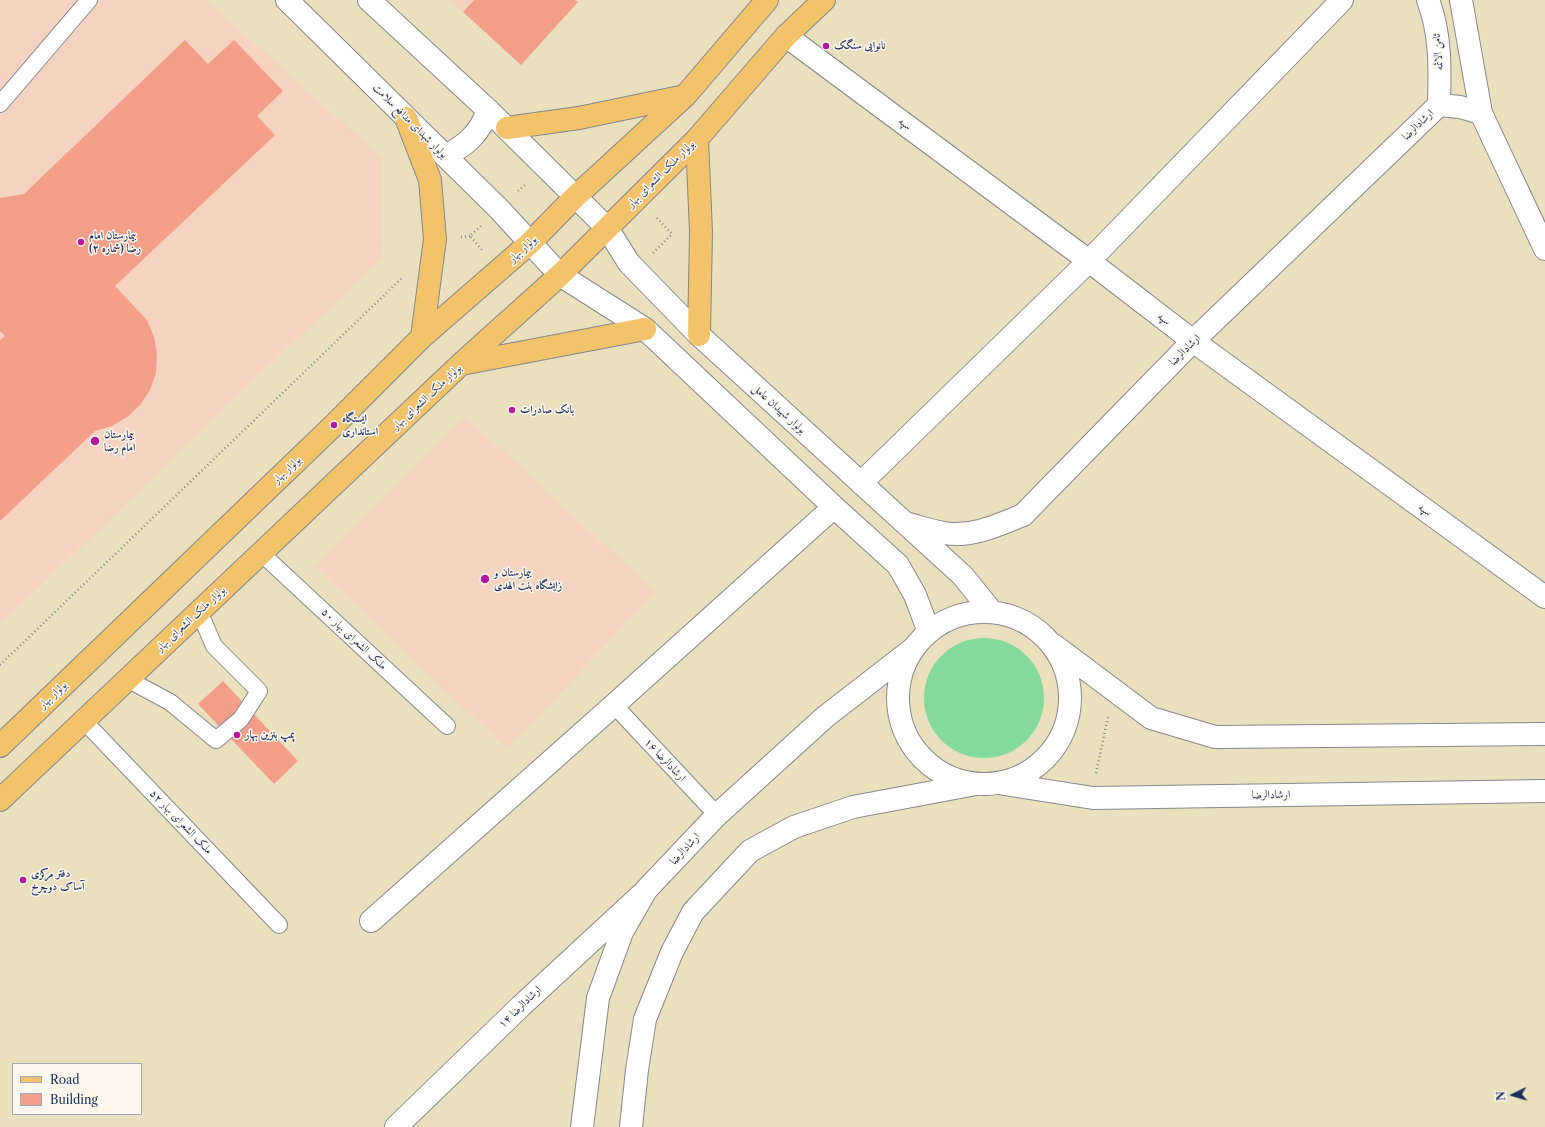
<!DOCTYPE html>
<meta charset="utf-8">
<style>
body{margin:0}
#map{position:relative;width:1545px;height:1127px;overflow:hidden;background:#ebe0bd;font-family:"Libre Caslon Text",serif}
canvas{display:block}
.legend{position:absolute;left:12px;top:1063px;width:130px;height:52px;box-sizing:border-box;background:#fbf7ec;border:1px solid #a1a7b3;margin:0;padding:5px 7px;list-style:none;font-size:12px;color:#1b2f5e}
.legend li{display:flex;align-items:center;gap:8px;height:20px}
.legend b{width:20px;border:1px solid #a1a7b3}
.north{position:absolute;left:1493px;top:1075px;width:40px;height:40px;-webkit-text-stroke:3px #fbf7ec;paint-order:stroke;rotate:265deg;font-size:11px;font-weight:700;line-height:16px;text-align:center;color:#1b2f5e}
.north::after{content:'';display:block;margin:auto;width:14px;height:18px;background:#1b2f5e;clip-path:polygon(50% 0,100% 100%,50% 72%,0 100%)}
</style>
<div id="map">
<canvas width="1545" height="1127"></canvas>
<ul class="legend">
<li><b style="height:5px;background:#f2c36a"></b>Road</li>
<li><b style="height:11px;background:#f29e89"></b>Building</li>
</ul>
<div class="north">N</div>
</div>
<script>
const ctx = document.querySelector('canvas').getContext('2d');
ctx.lineJoin = 'round';
function fill(path, color) { ctx.fillStyle = color; ctx.fill(path, 'evenodd'); }
function trace(path, color, width, dash) { ctx.strokeStyle = color; ctx.lineWidth = width; ctx.lineCap = dash ? 'butt' : 'round'; ctx.setLineDash(dash || []); ctx.stroke(path); }
function drawText(font, color, halo, rows, align = 'center') {
  ctx.font = font + ' "Libre Caslon Text",Amiri,serif'; ctx.lineWidth = 3; ctx.setLineDash([]); ctx.textBaseline = 'middle'; ctx.strokeStyle = halo; ctx.fillStyle = color; for (const [text, x, y, turn = 0] of rows) {
    ctx.save(); ctx.translate(x, y); ctx.rotate((+turn || 0) * Math.PI / 180); ctx.textAlign = isNaN(turn) ? turn : align; if (halo) ctx.strokeText(text, 0, 0); ctx.fillText(text, 0, 0); ctx.restore();
  }
}
const built = new Path2D(`
 M0 0H207L381 157 382 257 0 625Z
 M450 0H474L463 12Z
 M465 416 656 592 507 749 314 566Z`);
const green = new Path2D(`
 M924 698a60 60 0 1 1 120 0a60 60 0 1 1-120 0Z`);
const building = new Path2D(`
 M474 0H575L578 2 521 65 463 12Z
 M185 40 208 64 234 40 283 91 257 116 275 135 115 286 147 320 154 337 157 354 156 373 150 390 140 405 127 417 112 426 95 431 0 521V340L5 336 0 331V198L24 194Z
 M223 681 298 761 274 784 198 704Z`);
const path = new Path2D(`
 M518 191 526 184
 M481 226 470 236 482 250
 M461 237 470 236
 M653 253 672 234 655 216
 M0 665 403 277
 M1096 773 1108 717`);
const service = new Path2D(`
 M0 104 89 0
 M261 553 447 726
 M127 679 170 702 216 740 241 719 259 691 214 646 199 611
 M614 705 717 815
 M83 720 279 925`);
const minor = new Path2D(`
 M1461 0 1481 113 1545 249
 M1439 105 1460 107 1481 113
 M861 483 1089 261 1342 0
 M371 921 614 705 834 507
 M396 1127 521 1006 641 895`);
const tertiary = new Path2D(`
 M287 0 499 209 560 275 645 329 834 507 898 565 915 595 929 632
 M369 0 488 110 607 228 629 263 699 335 963 576 992 612
 M786 36 1089 261 1193 341 1545 597
 M445 156C467 145 480 133 488 110
 M908 524C920 527 932 531 944 533 971 538 998 525 1023 515L1193 341 1439 105C1440 69 1441 34 1428 0
 M898 698a86 86 0 1 1 172 0a86 86 0 1 1-172 0Z
 M1055 646 1151 718 1215 737 1545 734
 M998 783 1093 798 1545 791
 M582 1127 598 998 622 932 646 890 717 815 825 717 914 648
 M631 1127 637 1070 645 1019 672 952 693 912 750 851 794 827 853 807 976 784`);
const primary = new Path2D(`
 M406 118 430 180 435 239 422 337
 M507 128 579 118 685 96
 M697 139 701 232 699 335
 M461 364 645 329
 M0 746 334 425 422 337 530 243 575 197 685 96 767 0
 M0 800 461 364 560 275 697 139 786 36 824 0`);
const markers = [
 [826,46,4,"#b5179e"],
 [81,242,4,"#b5179e"],
 [512,410,4,"#b5179e"],
 [334,425,4,"#b5179e"],
 [95,441,5,"#b5179e"],
 [485,579,5,"#b5179e"],
 [237,735,4,"#b5179e"],
 [23,880,4,"#b5179e"]
];
const poiNames = [
 ["نانوایی سنگک",834,46],
 ["بیمارستان امام",89,236],
 ["رضا (شماره ۲)",89,249],
 ["بانک صادرات",520,410],
 ["ایستگاه",342,419],
 ["استانداری",342,432],
 ["بیمارستان",104,435],
 ["امام رضا",104,448],
 ["بیمارستان و",494,573],
 ["زایشگاه بنت الهدی",494,586],
 ["پمپ بنزین بهار",245,735],
 ["دفتر مرکزی",31,874],
 ["آساک دوچرخ",31,887]
];
const streetNames = [
 ["ثامن الائمه",1438,52,-95],
 ["بولوار شهدای مدافع سلامت",410,121,45],
 ["سپه",905,124,37],
 ["ارشادالرضا",1418,125,-44],
 ["بولوار ملک الشعرای بهار",661,174,-45],
 ["بولوار بهار",523,249,-43],
 ["سپه",1164,319,38],
 ["ارشادالرضا",1185,350,-45],
 ["بولوار ملک الشعرای بهار",427,397,-43],
 ["بولوار شهیدان عامل",779,409,42],
 ["بولوار بهار",287,470,-44],
 ["سپه",1425,510,36],
 ["بولوار ملک الشعرای بهار",191,619,-43],
 ["ملک الشعرای بهار ۵۰",354,639,43],
 ["بولوار بهار",53,695,-44],
 ["ارشادالرضا ۱۶",665,760,47],
 ["ارشادالرضا",1271,795,-1],
 ["ملک الشعرای بهار ۵۲",181,822,46],
 ["ارشادالرضا",685,849,-47],
 ["ارشادالرضا ۱۴",520,1007,-44]
];
fill(built, '#f4d3c0');
fill(green, '#84d99c');
fill(building, '#f29e89');
trace(service, '#83888e', 18);
trace(minor, '#83888e', 24);
trace(tertiary, '#83888e', 24);
trace(primary, '#83888e', 24);
trace(path, '#83888e', 2.5, [1, 3]);
trace(service, '#fff', 16);
trace(minor, '#fff', 22);
trace(tertiary, '#fff', 22);
trace(primary, '#f2c36a', 22);
for (const [x, y, r, color] of markers) { const dot = new Path2D(); dot.arc(x, y, r, 0, 2 * Math.PI); ctx.fillStyle = color; ctx.fill(dot); trace(dot, '#fbf7ec', 1.5); }
drawText('bold 11px', '#1b2f5e', '#fbf7ec', poiNames, 'left');
drawText('11px', '#1b2f5e', '#fbf7ec', streetNames);
</script>
